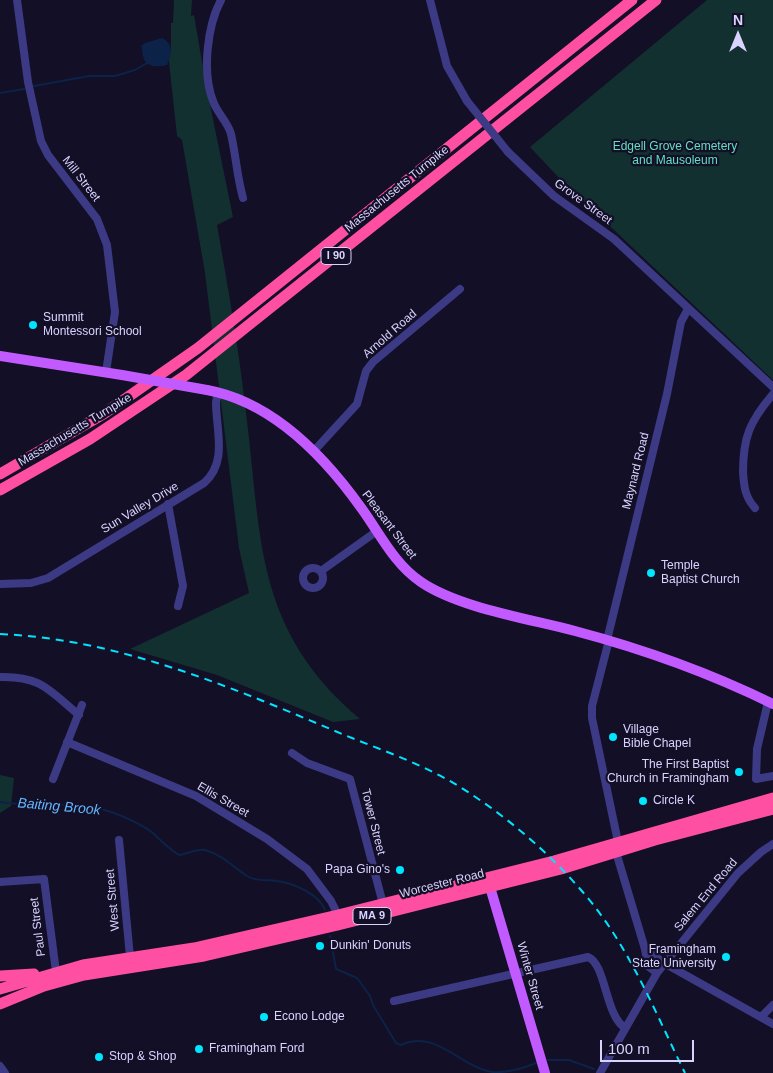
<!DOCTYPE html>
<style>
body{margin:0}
#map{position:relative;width:773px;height:1073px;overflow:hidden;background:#130f26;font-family:Arial,sans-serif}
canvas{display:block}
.north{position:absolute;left:713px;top:10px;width:50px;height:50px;-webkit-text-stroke:4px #130f26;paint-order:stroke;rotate:0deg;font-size:14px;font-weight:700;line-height:20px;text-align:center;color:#d9d4ff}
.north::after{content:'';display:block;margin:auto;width:18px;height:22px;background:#d9d4ff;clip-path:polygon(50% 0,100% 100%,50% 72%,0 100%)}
.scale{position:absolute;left:600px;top:1040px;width:94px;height:22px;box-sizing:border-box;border:2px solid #d9d4ff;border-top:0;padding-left:6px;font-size:15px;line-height:18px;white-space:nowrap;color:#d9d4ff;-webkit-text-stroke:4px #130f26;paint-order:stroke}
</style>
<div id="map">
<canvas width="773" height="1073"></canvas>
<div class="north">N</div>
<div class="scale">100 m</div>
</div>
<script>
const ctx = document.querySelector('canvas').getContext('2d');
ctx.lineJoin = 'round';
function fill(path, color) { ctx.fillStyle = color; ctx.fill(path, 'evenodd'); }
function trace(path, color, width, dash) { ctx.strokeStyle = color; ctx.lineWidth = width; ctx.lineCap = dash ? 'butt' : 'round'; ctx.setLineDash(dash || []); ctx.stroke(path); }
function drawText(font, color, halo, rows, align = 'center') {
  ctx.font = font + ' Arial,sans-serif'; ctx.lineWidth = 4.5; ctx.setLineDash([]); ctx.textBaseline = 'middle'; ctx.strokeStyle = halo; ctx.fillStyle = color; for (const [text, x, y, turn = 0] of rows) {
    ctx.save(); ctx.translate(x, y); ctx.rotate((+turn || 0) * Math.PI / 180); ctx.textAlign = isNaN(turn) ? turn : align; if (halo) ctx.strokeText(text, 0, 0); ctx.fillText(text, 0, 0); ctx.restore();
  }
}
const green = new Path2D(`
 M174 0H192L191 16 194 15 206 85 233 217 217 225C228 287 239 350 246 413 262 539 254 629 360 719L333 722 217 675 130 649 249 593 239 548 205 273 182 140 177 136 168 52H171V23H173Z
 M707 0H773V380L561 180 530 147Z
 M0 775 14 778 11 806 0 813Z`);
const water = new Path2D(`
 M162 38C174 44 172 54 167 65 160 67 147 68 144 59 142 55 143 51 141 46L145 43Z`);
const stream = new Path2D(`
 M34 86 89 76H115L135 70 147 63
 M0 93 24 89
 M0 802C38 808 81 799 119 815 129 819 144 826 153 833 161 841 169 849 179 855 187 854 198 848 205 850 223 855 233 867 247 876 256 882 267 879 277 881 293 883 319 894 325 910
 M330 936 336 969 357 978 370 996 373 1005 396 1043 401 1045C436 1029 459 1066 492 1072 506 1073 524 1068 536 1063
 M548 1060H569L594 1069`);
const minor = new Path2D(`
 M17 0 28 82 41 141 48 155 97 219 107 245 115 312 106 372
 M221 0C207 26 202 73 213 101 217 113 228 122 231 134 236 156 237 177 243 198
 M430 0 447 66 467 101
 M508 152 554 196 614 239 773 387
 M313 452 357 404 366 371 373 362 460 289
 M168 504 183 586 178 606
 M755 508C745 497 744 487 743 472 743 437 750 421 773 394
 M303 578a10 10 0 1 1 20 0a10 10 0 1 1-20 0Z
 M321 571 377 531
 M0 584 31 583 48 578 204 483C228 462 216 431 216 402L218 392
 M607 640 667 394 681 322 688 309
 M609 640 592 706V718L618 842
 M0 677C41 676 49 690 79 715
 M768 702 757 749 756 779 773 776
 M67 742 196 796 267 839 307 869 331 901 338 915
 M292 753 307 763 350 779 383 904
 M53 779 82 705
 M119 840 130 957
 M616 852 645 949 648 966 657 973
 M0 882 44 879 56 972
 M645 949 664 963 773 1024
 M394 1001 588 957C606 964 605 1015 625 1028
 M761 1017 773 1005
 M0 1066 5 1073
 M600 1073 657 973 738 873 761 852 773 844`);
const major = new Path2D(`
 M0 356 122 375
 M207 390C273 402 325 457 362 509 380 534 395 565 421 582 459 608 530 619 575 631 643 649 710 673 773 704
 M490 887 545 1073`);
const highway = new Path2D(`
 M0 474 105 413 198 348 632 0
 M0 490 90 439 186 375 656 0
 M0 976 34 974
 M0 989 83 965 194 948 338 915 554 861 773 798
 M0 1004 44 986 84 975 204 956 338 925 561 869 655 840 773 809`);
const rail = new Path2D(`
 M0 634C119 639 234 688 342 734 381 750 423 764 460 787 505 815 546 850 581 890 628 943 654 1010 685 1073`);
const minorBridge = new Path2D(`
 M467 101 508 152`);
const majorBridge = new Path2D(`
 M122 375 207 390`);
const markers = [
 [33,325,5,"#00e5ff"],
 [651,573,5,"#00e5ff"],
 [613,737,5,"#00e5ff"],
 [739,772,5,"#00e5ff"],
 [643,801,5,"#00e5ff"],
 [400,870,5,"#00e5ff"],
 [320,946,5,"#00e5ff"],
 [726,957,5,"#00e5ff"],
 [264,1017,5,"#00e5ff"],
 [199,1049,5,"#00e5ff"],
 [99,1057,5,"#00e5ff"]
];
const shields = [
 [336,256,30],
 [372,916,38]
];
const shieldNames = [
 ["I 90",336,256],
 ["MA 9",372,916]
];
const parkNames = [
 ["Edgell Grove Cemetery",675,147],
 ["and Mausoleum",675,161]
];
const streetNames = [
 ["Mill Street",81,179,52],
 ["Massachusetts Turnpike",397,189,-39],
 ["Grove Street",583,202,36],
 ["Arnold Road",390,334,-41],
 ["Massachusetts Turnpike",75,430,-31],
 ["Maynard Road",636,471,-76],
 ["Sun Valley Drive",140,508,-31],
 ["Pleasant Street",389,525,53],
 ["Ellis Street",223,800,30],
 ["Tower Street",373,822,76],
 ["Worcester Road",442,884,-14],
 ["Salem End Road",706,895,-50],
 ["West Street",113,900,-95],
 ["Paul Street",38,927,-97],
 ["Winter Street",530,976,74]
];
const poiNames = [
 ["Summit",43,318],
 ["Montessori School",43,332],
 ["Temple",661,566],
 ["Baptist Church",661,580],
 ["Village",623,730],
 ["Bible Chapel",623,744],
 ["The First Baptist",729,765,"right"],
 ["Church in Framingham",729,779,"right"],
 ["Circle K",653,801],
 ["Papa Gino's",390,870,"right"],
 ["Dunkin' Donuts",330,946],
 ["Framingham",716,950,"right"],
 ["State University",716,964,"right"],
 ["Econo Lodge",274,1017],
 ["Framingham Ford",209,1049],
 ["Stop & Shop",109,1057]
];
const waterNames = [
 ["Baiting Brook",59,807,5]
];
fill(green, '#12302f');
fill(water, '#0c2248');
trace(stream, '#0c2248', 2);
trace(minor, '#3d3a85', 8);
trace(major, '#c25bff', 10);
trace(highway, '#ff4fa3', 11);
trace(rail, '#00e5ff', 2, [8, 6]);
trace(minorBridge, '#3d3a85', 8);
trace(majorBridge, '#c25bff', 10);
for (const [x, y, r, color] of markers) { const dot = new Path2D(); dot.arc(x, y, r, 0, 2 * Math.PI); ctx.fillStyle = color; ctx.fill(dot); trace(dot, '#130f26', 2); }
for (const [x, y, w] of shields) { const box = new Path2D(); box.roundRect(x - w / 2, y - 8.5, w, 17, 4); ctx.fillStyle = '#130f26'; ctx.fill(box); trace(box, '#d9d4ff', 1); }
drawText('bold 11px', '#d9d4ff', null, shieldNames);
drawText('12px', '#5fe0c0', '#130f26', parkNames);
drawText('12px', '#d9d4ff', '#130f26', streetNames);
drawText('12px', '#d9d4ff', '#130f26', poiNames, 'left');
drawText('italic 14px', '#62b6ff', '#130f26', waterNames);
</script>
